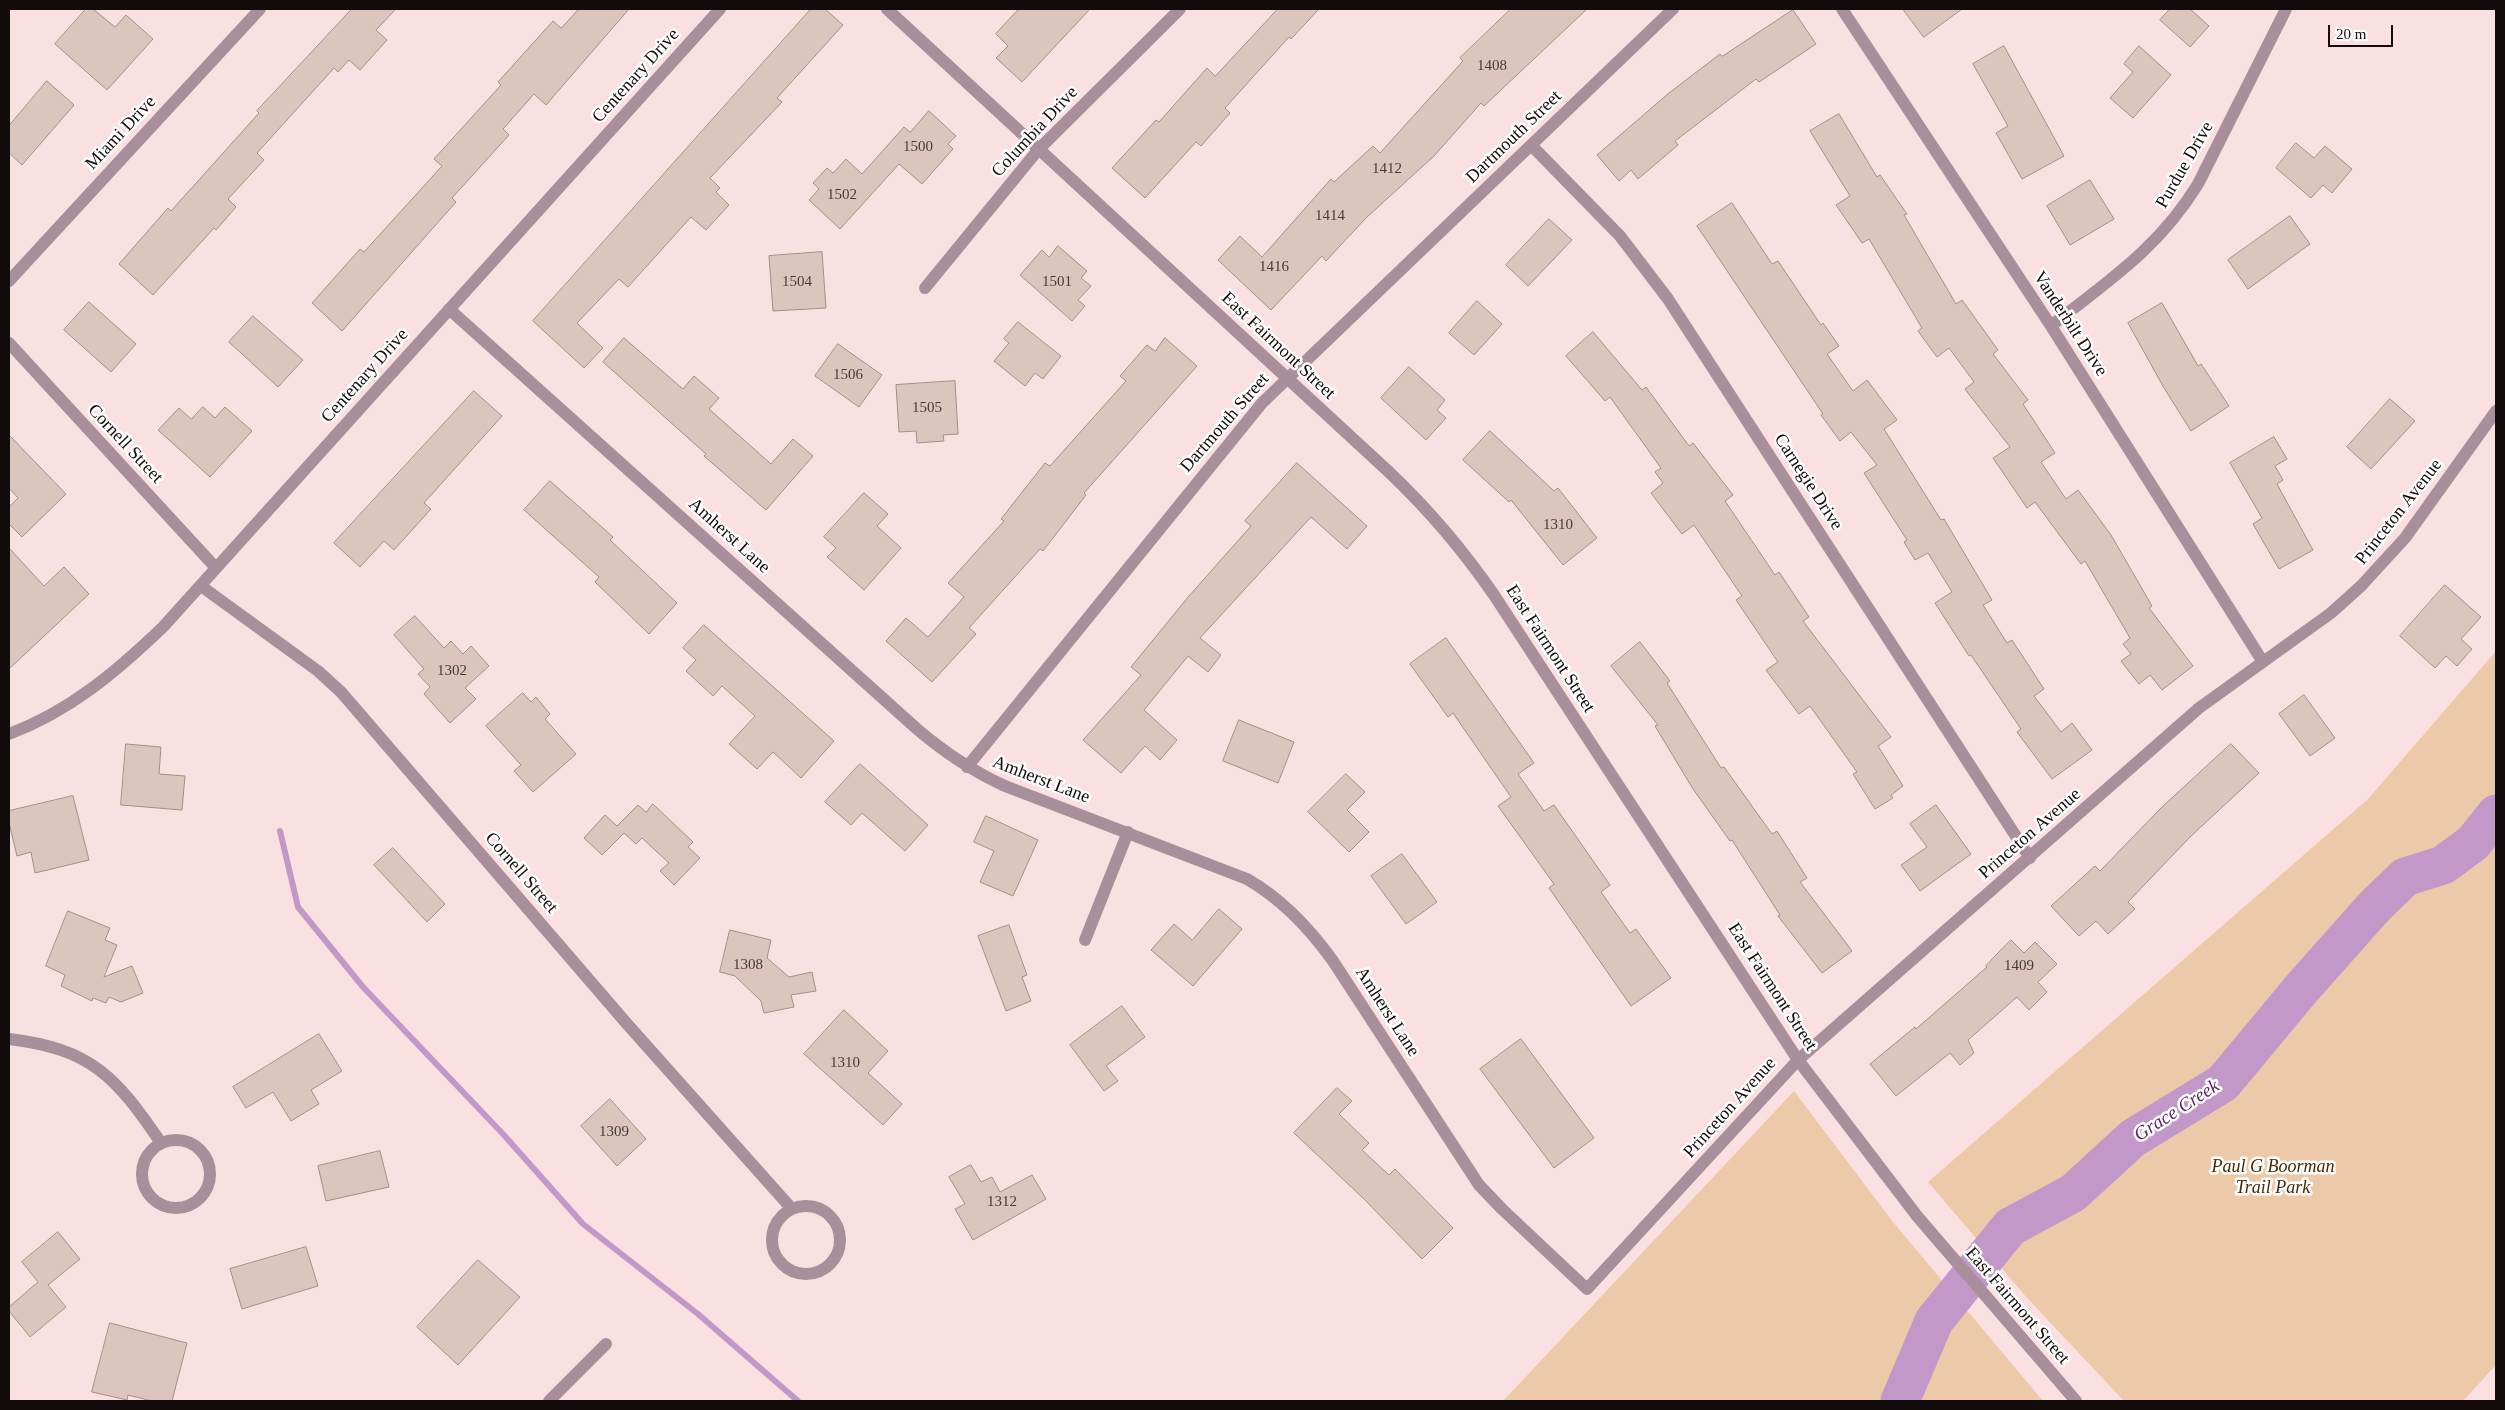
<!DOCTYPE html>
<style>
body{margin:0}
#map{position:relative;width:2505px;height:1410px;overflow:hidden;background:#fbe0e1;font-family:"Times New Roman",serif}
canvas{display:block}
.frame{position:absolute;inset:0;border:10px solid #130b0b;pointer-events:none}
.scale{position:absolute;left:2328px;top:25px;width:65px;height:22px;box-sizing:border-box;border:2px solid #130b0b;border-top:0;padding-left:6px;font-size:15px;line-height:18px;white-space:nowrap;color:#130b0b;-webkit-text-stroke:4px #fff;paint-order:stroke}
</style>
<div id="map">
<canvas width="2505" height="1410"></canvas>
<div class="frame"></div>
<div class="scale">20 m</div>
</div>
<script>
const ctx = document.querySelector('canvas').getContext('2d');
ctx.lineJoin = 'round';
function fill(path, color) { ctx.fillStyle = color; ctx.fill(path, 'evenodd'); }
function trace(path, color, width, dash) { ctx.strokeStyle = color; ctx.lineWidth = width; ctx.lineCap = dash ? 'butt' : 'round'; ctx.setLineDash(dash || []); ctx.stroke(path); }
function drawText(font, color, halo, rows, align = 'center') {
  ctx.font = font + ' "Times New Roman",serif'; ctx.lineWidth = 5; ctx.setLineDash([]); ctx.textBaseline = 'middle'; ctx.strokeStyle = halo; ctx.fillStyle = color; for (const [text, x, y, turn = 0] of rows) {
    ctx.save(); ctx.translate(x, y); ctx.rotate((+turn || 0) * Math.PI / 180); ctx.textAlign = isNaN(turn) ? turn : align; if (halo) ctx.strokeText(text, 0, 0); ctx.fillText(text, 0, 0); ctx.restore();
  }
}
const green = new Path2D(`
 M2496 651V1365L2463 1401H2124L2028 1299 1928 1182 2368 799Z
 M1794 1091 1893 1222 2043 1401H1503Z`);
const stream = new Path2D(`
 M280 831 298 907 363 987 503 1134 583 1224 698 1314 798 1401`);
const river = new Path2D(`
 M1900 1401 1934 1321 2010 1227 2073 1193 2133 1138 2223 1083 2302 988 2374 907 2405 877 2443 865 2473 843 2496 814`);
const building = new Path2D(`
 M86 9H93L115 27 126 15 153 39 107 90 55 44Z
 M352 9H396L376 30 387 40 360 70 349 60 338 72 334 68 257 153 264 160 228 199 236 207 216 230 214 228 153 295 119 264 168 208 171 211 259 113 257 111Z
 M579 9H629L546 105 534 94 503 129 509 135 452 198 456 202 342 331 312 303 360 249 364 252 442 166 434 159 501 85 498 82 553 21 561 28Z
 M811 9H825L843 25 777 98 782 102 710 178 720 188 716 192 729 205 706 230 691 217 628 287 619 279 577 323 603 348 584 368 533 321Z
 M1019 9H1090L1022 82 996 58 1008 46 996 34Z
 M1278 9H1319L1291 39 1289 37 1225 108 1230 113 1201 146 1196 142 1145 198 1112 168 1156 120 1159 122 1207 68 1215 76Z
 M1511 9H1587L1484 106 1481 103 1434 156 1366 218 1326 261 1322 256 1271 310 1218 260 1240 236 1262 257 1331 179 1334 182 1373 146 1380 153 1463 61 1460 58Z
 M1903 9H1962L1924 37Z
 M2170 9H2190L2209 26 2190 47 2160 20Z
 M1793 10 1816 44 1759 82 1756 79 1675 141 1678 145 1638 179 1631 170 1619 181 1597 155 1669 93 1720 54 1722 56Z
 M2004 46 2064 156 2022 179 1996 133 2008 126 1973 64Z
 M2139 46 2171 75 2133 118 2110 98 2133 72 2124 64Z
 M47 81 74 105 22 165 9 153V126Z
 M929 111 956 136 948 144 953 149 922 184 899 164 840 229 809 200 819 189 813 183 827 168 833 173 846 159 862 174 904 127 910 132Z
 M1839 114 1877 177 1880 175 1907 214 1904 215 1956 304 1962 300 1998 350 1993 354 2028 400 2023 404 2055 453 2041 462 2066 499 2078 490 2111 535 2152 606 2149 608 2193 666 2162 690 2150 675 2139 684 2121 661 2131 654 2123 644 2130 638 2085 561 2081 564 2035 502 2027 508 1993 458 2010 447 1965 389 1974 382 1949 348 1937 357 1918 331 1922 328 1869 239 1862 243 1836 205 1850 196 1810 131Z
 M2296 143 2314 158 2325 146 2352 169 2332 193 2323 185 2311 198 2276 168Z
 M2090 180 2114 219 2070 245 2047 206Z
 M1732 203 1772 264 1778 261 1821 325 1823 323 1839 346 1827 354 1853 391 1867 380 1897 420 1884 429 1941 520 1944 519 1992 600 1983 605 2007 643 2012 640 2044 689 2034 696 2061 732 2072 723 2092 750 2052 779 2017 732 2021 729 1971 655 1969 656 1935 603 1952 592 1928 553 1915 560 1904 542 1907 540 1864 473 1877 465 1851 432 1840 441 1821 415 1823 414 1697 226Z
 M2290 216 2310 244 2248 289 2228 260Z
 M1549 219 1572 240 1528 286 1506 265Z
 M1058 246 1087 271 1081 278 1091 286 1078 300 1085 306 1072 321 1020 275 1042 250 1049 257Z
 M822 252 826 308 773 311 769 256Z
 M1477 301 1502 324 1474 355 1449 333Z
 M89 302 136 344 111 372 64 330Z
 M2162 303 2198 366 2201 364 2229 406 2191 431 2164 388 2128 323Z
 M253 316 303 360 278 387 229 342Z
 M1018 322 1061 356 1043 379 1035 373 1025 386 994 361 1009 343 1004 339Z
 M1593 332 1642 390 1646 387 1689 446 1693 443 1733 495 1725 501 1775 575 1779 572 1809 617 1803 621 1891 737 1878 746 1903 786 1891 795 1893 798 1875 809 1853 774 1857 772 1810 706 1799 714 1766 670 1778 662 1736 600 1742 596 1694 525 1682 534 1651 493 1663 483 1655 472 1661 468 1610 397 1605 401 1566 356Z
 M624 338 683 389 694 376 719 398 709 409 771 464 793 439 813 456 766 510 704 456 706 454 603 362Z
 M1165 338 1197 366 1084 493 1086 495 1043 551 1040 549 969 628 976 634 932 682 886 641 906 618 928 637 964 597 948 583 1004 521 1001 519 1045 463 1050 466 1126 381 1120 376 1147 345 1155 351Z
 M838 344 882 375 859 407 815 376Z
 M1409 367 1445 400 1437 410 1446 418 1426 440 1381 398Z
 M955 381 958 434 943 435 944 441 917 443 916 431 899 432 896 385Z
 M474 391 502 416 424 503 431 509 394 550 384 541 360 567 334 543Z
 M2390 399 2415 421 2371 469 2347 447Z
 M203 407 215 418 225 407 252 431 210 477 158 430 179 408 191 419Z
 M1490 431 1554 491 1558 488 1597 538 1563 565 1511 500 1509 502 1463 460Z
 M9 435 66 494 22 537 9 524V507L18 498 9 488Z
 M2274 437 2287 459 2275 466 2283 480 2277 484 2313 550 2279 569 2253 524 2262 518 2230 463Z
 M1297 463 1367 526 1347 549 1311 517 1200 638 1221 655 1208 672 1188 656 1144 710 1177 740 1160 760 1145 746 1121 773 1083 740 1141 675 1131 667 1189 596 1251 526 1245 521Z
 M550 481 613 537 610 540 677 603 649 634 595 582 599 577 524 510Z
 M864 493 888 514 877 526 901 548 864 590 827 557 836 548 824 537Z
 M9 548 44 586 64 567 89 594 9 669Z
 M2445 585 2481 617 2461 639 2472 649 2457 666 2446 656 2435 668 2400 636Z
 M415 616 444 648 451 641 463 654 471 646 489 666 465 688 476 699 450 723 424 694 430 687 418 674 424 669 394 635Z
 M704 625 834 741 801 778 773 752 757 769 729 744 755 716 722 686 713 696 686 671 696 660 683 648Z
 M1446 638 1534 763 1518 774 1544 811 1554 805 1610 885 1601 892 1630 933 1636 929 1671 978 1631 1006 1549 888 1554 884 1498 806 1511 797 1453 713 1448 717 1410 664Z
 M1640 642 1670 681 1667 683 1721 768 1724 767 1772 834 1777 831 1807 878 1800 882 1852 951 1822 973 1778 916 1780 915 1732 840 1730 841 1693 789 1655 726 1658 725 1611 666Z
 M523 693 531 702 536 697 550 714 545 719 576 754 533 792 514 771 521 765 486 726Z
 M2304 695 2335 738 2310 756 2279 714Z
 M1239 720 1294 742 1278 783 1223 761Z
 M126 744 161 747 159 774 185 776 182 810 121 805Z
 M2231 744 2259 773 2190 837 2128 902 2135 909 2108 934 2096 921 2079 936 2051 906 2095 866 2100 871 2161 808Z
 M860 764 928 825 905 851 862 813 851 825 825 802Z
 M1346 774 1365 792 1347 810 1369 832 1349 852 1308 812Z
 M73 796 89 860 35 873 31 852 17 856 9 823V811Z
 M653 804 693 842 688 847 700 858 674 885 660 871 669 863 642 838 636 844 624 833 602 855 584 838 605 815 617 826 638 805 646 812Z
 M1936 805 1971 854 1920 891 1901 865 1927 847 1910 824Z
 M986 816 1038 840 1013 896 980 882 994 851 974 842Z
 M393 848 445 904 427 922 374 865Z
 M1402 854 1437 902 1406 924 1371 876Z
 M1219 909 1242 929 1193 986 1151 950 1174 924 1192 940Z
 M68 911 110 928 105 940 117 945 104 977 132 966 143 993 121 1002 109 997 106 1003 93 998 92 1001 61 986 65 975 46 966Z
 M1009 925 1027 975 1022 977 1031 1001 1006 1011 978 936Z
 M730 930 771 940 767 958 789 977 812 972 816 991 791 995 794 1007 764 1013 761 1001 735 976 720 972Z
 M2011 940 2024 953 2035 942 2057 964 2038 982 2047 992 2029 1010 2017 997 1968 1040 1974 1053 1960 1065 1950 1053 1896 1096 1870 1064 1915 1027 1916 1029 1987 967 1986 966Z
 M1122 1006 1145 1037 1106 1066 1118 1081 1104 1091 1070 1045Z
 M844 1010 888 1051 868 1073 902 1104 883 1125 804 1054Z
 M319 1034 342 1071 311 1090 319 1104 291 1121 273 1092 246 1108 233 1087Z
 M1521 1039 1594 1138 1554 1168 1480 1069Z
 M1337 1088 1352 1101 1339 1114 1369 1143 1362 1150 1389 1175 1395 1169 1453 1228 1422 1259 1364 1199 1294 1133Z
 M610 1099 646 1139 617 1166 581 1126Z
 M380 1151 389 1187 326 1201 318 1166Z
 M971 1165 981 1182 992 1177 1000 1192 1032 1175 1046 1199 973 1240 955 1209 965 1204 949 1177Z
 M58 1232 80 1259 48 1285 66 1307 30 1337 9 1311V1307L38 1282 22 1262Z
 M306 1247 318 1286 242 1309 230 1269Z
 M478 1260 520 1297 458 1365 417 1327Z
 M110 1323 187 1343 172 1401H152L128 1395 127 1400 92 1392Z`);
const minor = new Path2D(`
 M1842 9 2051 326 2263 662
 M1531 145 1620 236 1668 299 2030 858
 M9 281 260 9
 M925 288 1038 150 1180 9
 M449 309 917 729C944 752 972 771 1005 786L1247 879C1282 899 1310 929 1333 961L1479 1185 1502 1209 1587 1289 1798 1060 2199 708 2331 613 2361 586 2405 538 2496 411
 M2051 326C2108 281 2159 248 2198 184L2286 9
 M9 343 216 568
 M201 586 318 671 341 692 628 1025 792 1209
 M9 734C70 711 116 672 163 627L720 9
 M967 767 1262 403 1673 9
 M1085 940 1128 832
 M9 1039C92 1049 116 1077 161 1143
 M142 1174a34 34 0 1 1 68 0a34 34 0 1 1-68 0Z
 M772 1240a34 34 0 1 1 68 0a34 34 0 1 1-68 0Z
 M549 1401 606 1344`);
const tertiary = new Path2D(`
 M887 9 1389 472C1429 510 1463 550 1494 595L1798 1060 1917 1216 2076 1401`);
const numberNames = [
 ["1408",1492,66],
 ["1500",918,147],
 ["1412",1387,169],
 ["1502",842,195],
 ["1414",1330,216],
 ["1416",1274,267],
 ["1504",797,282],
 ["1501",1057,282],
 ["1506",848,375],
 ["1505",927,408],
 ["1310",1558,525],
 ["1302",452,671],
 ["1308",748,965],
 ["1409",2019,966],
 ["1310",845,1063],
 ["1309",614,1132],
 ["1312",1002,1202]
];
const streetNames = [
 ["Centenary Drive",636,76,-48],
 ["Columbia Drive",1035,132,-47],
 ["Miami Drive",121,133,-47],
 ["Dartmouth Street",1514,137,-44],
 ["Purdue Drive",2185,165,-60],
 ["Vanderbilt Drive",2070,324,57],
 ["East Fairmont Street",1278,346,43],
 ["Centenary Drive",365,376,-48],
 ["Dartmouth Street",1225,423,-49],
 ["Cornell Street",125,444,47],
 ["Carnegie Drive",1808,482,57],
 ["Princeton Avenue",2399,512,-52],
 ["Amherst Lane",729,536,42],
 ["East Fairmont Street",1550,649,57],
 ["Amherst Lane",1041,780,21],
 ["Princeton Avenue",2030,834,-41],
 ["Cornell Street",521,873,49],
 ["East Fairmont Street",1772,987,57],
 ["Amherst Lane",1387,1012,57],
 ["Princeton Avenue",1730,1108,-48],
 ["East Fairmont Street",2017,1306,49]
];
const parkNames = [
 ["Paul G Boorman",2273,1167],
 ["Trail Park",2273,1188]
];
const waterNames = [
 ["Grace Creek",2177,1111,-33]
];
fill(green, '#eccaa9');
trace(stream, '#c298c9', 6);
trace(river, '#c298c9', 39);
fill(building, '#ddc5bd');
trace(building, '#a48e86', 1);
trace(minor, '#a98e9b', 12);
trace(tertiary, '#a98e9b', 12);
drawText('15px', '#463a38', null, numberNames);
drawText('18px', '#130b0b', '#fff', streetNames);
drawText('italic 18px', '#492a02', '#fff', parkNames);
drawText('italic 19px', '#5a2663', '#fff', waterNames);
</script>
